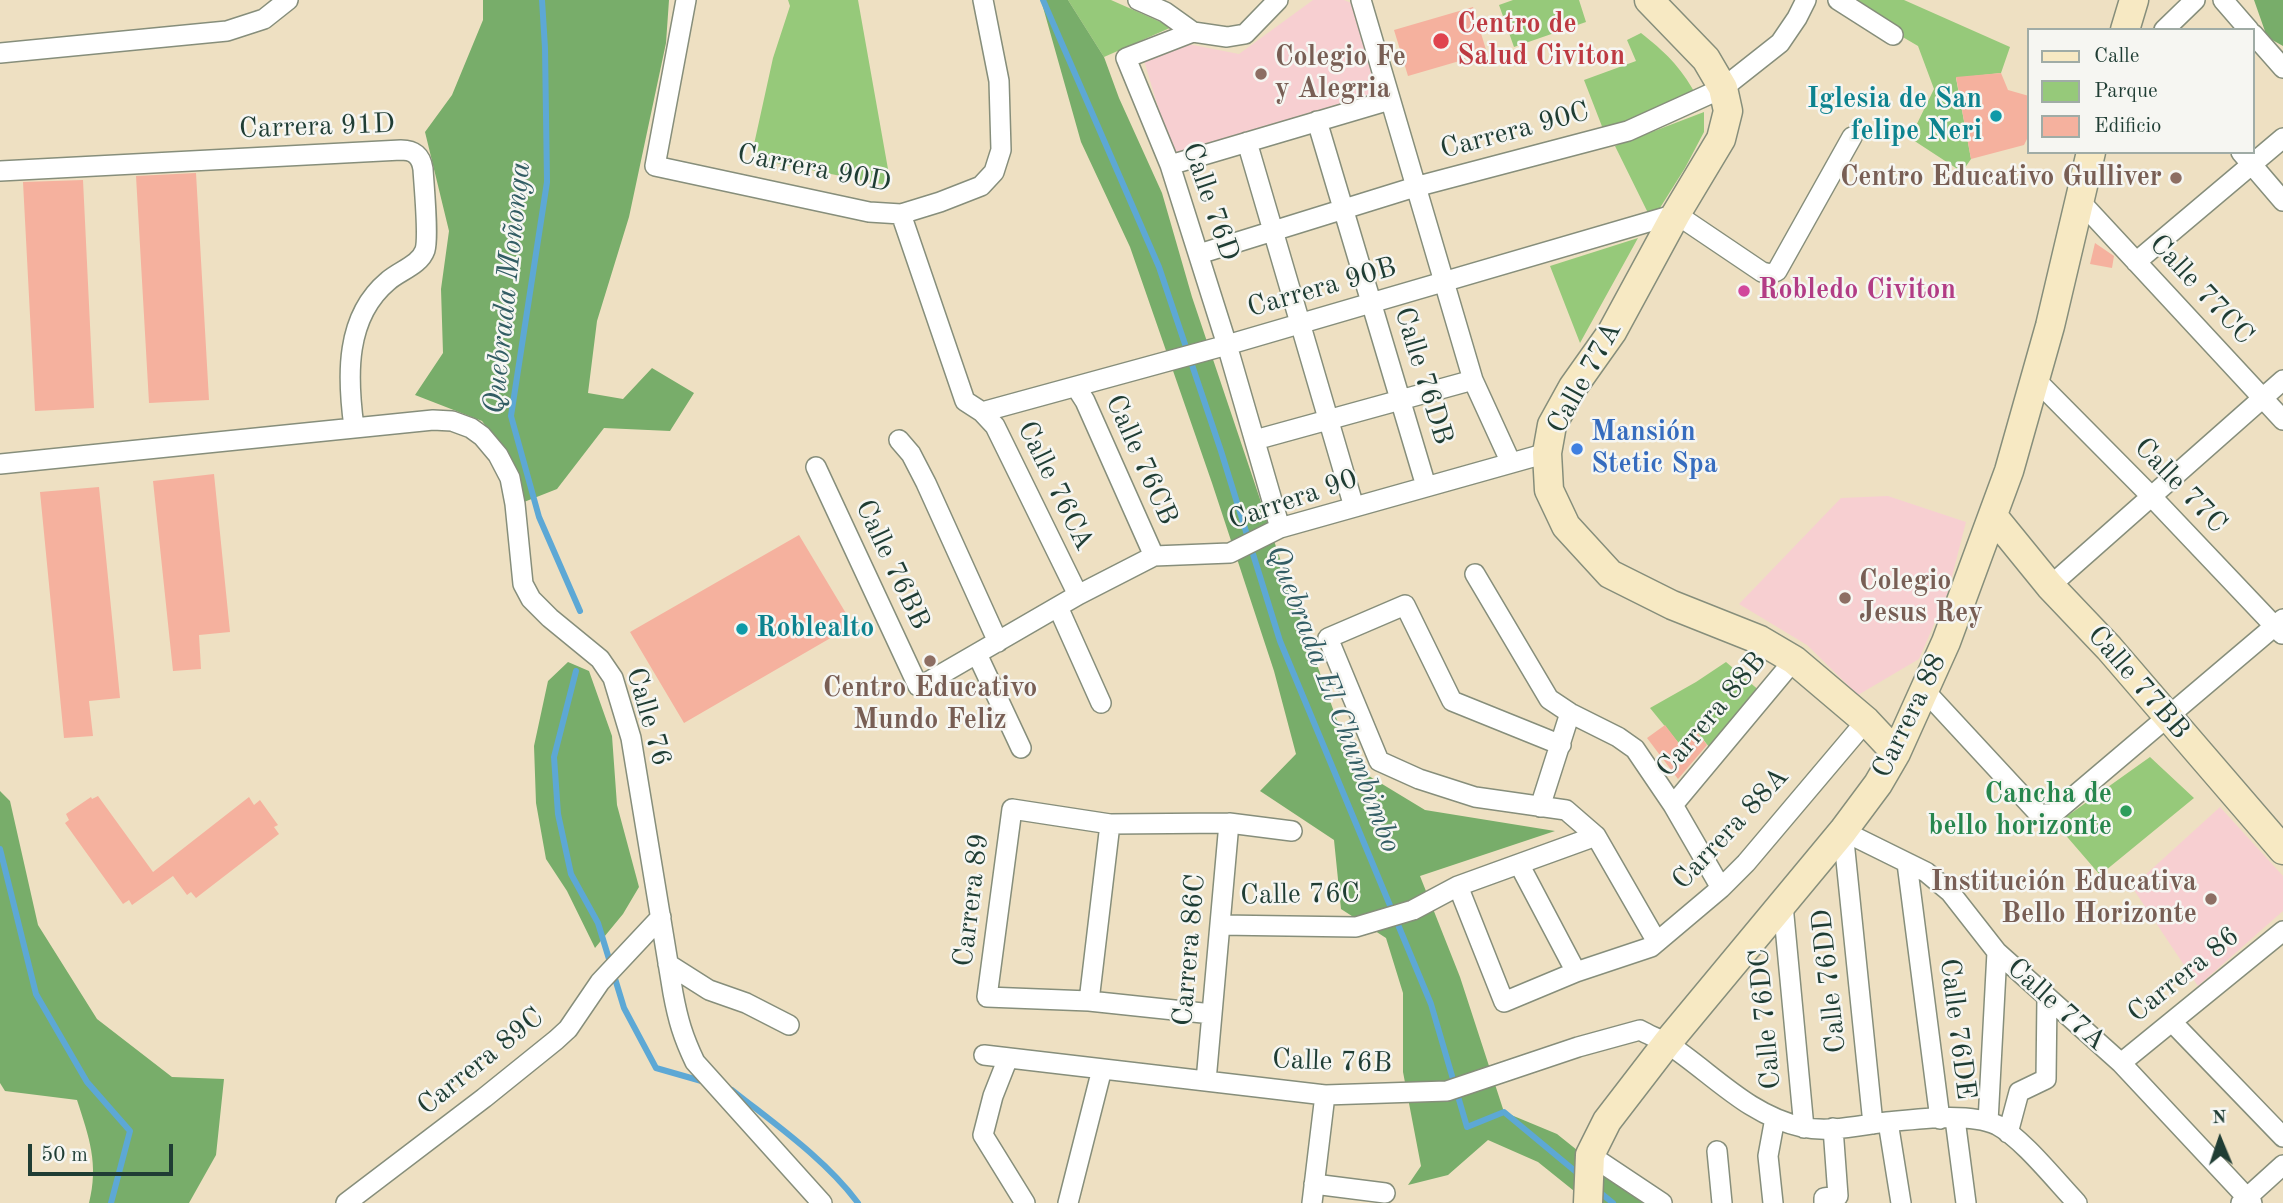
<!DOCTYPE html>
<meta charset="utf-8">
<style>
body{margin:0}
#map{position:relative;width:2283px;height:1203px;overflow:hidden;background:#eee0c2;font-family:"Old Standard TT",serif}
canvas{display:block}
.legend{position:absolute;left:2027px;top:28px;width:228px;height:126px;box-sizing:border-box;background:#f6f6f2;border:2px solid #a0aca6;margin:0;padding:9px 12px;list-style:none;font-size:21px;color:#1f3d34}
.legend li{display:flex;align-items:center;gap:14px;height:35px}
.legend b{width:35px;border:2px solid #a0aca6}
.north{position:absolute;left:2185px;top:1105px;width:70px;height:70px;-webkit-text-stroke:5px #f6f6f2;paint-order:stroke;rotate:358deg;font-size:19px;font-weight:700;line-height:28px;text-align:center;color:#1f3d34}
.north::after{content:'';display:block;margin:auto;width:24px;height:32px;background:#1f3d34;clip-path:polygon(50% 0,100% 100%,50% 72%,0 100%)}
.scale{position:absolute;left:28px;top:1144px;width:145px;height:32px;box-sizing:border-box;border:4px solid #1f3d34;border-top:0;padding-left:9px;font-size:21px;line-height:24px;white-space:nowrap;color:#1f3d34;-webkit-text-stroke:5px #f6f6f2;paint-order:stroke}
</style>
<div id="map">
<canvas width="2283" height="1203"></canvas>
<ul class="legend">
<li><b style="height:9px;background:#f7e9c3"></b>Calle</li>
<li><b style="height:19px;background:#96c97a"></b>Parque</li>
<li><b style="height:19px;background:#f5b19e"></b>Edificio</li>
</ul>
<div class="north">N</div>
<div class="scale">50 m</div>
</div>
<script>
const ctx = document.querySelector('canvas').getContext('2d');
ctx.lineJoin = 'round';
function fill(path, color) { ctx.fillStyle = color; ctx.fill(path, 'evenodd'); }
function trace(path, color, width, dash) { ctx.strokeStyle = color; ctx.lineWidth = width; ctx.lineCap = dash ? 'butt' : 'round'; ctx.setLineDash(dash || []); ctx.stroke(path); }
function drawText(font, color, halo, rows, align = 'center') {
  ctx.font = font + ' "Old Standard TT",serif'; ctx.lineWidth = 5; ctx.setLineDash([]); ctx.textBaseline = 'middle'; ctx.strokeStyle = halo; ctx.fillStyle = color; for (const [text, x, y, turn = 0] of rows) {
    ctx.save(); ctx.translate(x, y); ctx.rotate((+turn || 0) * Math.PI / 180); ctx.textAlign = isNaN(turn) ? turn : align; if (halo) ctx.strokeText(text, 0, 0); ctx.fillText(text, 0, 0); ctx.restore();
  }
}
const built = new Path2D(`
 M1313 0H1344L1351 3 1378 92 1172 154 1143 57 1188 44 1239 54Z
 M1888 496 1966 522 1948 592 1919 659 1858 695 1807 645 1739 604 1841 498Z
 M2220 807 2283 876V911L2198 986 2132 887Z`);
const green = new Path2D(`
 M788 0H858L891 186 751 158 773 58 790 6Z
 M1068 0H1111L1172 27 1104 57Z
 M1513 0H1579L1586 22 1514 47 1499 5Z
 M1845 0H1904L2010 47 2001 73 1956 78 1971 159 1962 172 1910 138 1934 89 1918 46 1855 9Z
 M1641 33C1665 52 1680 66 1695 93L1652 113 1603 129 1584 80 1636 61 1627 40Z
 M1704 112V132L1685 168 1658 211 1649 215 1615 146Z
 M1638 238 1580 343 1550 266Z
 M1726 662 1761 692 1713 752 1698 733 1681 746 1650 708 1696 682Z
 M2150 757 2194 798 2100 875 2056 824Z`);
const forest = new Path2D(`
 M483 0H669L666 43 629 217 597 321 588 393 623 399 652 368 694 393 670 431 604 428 557 489 524 502 513 462 482 421 415 395 443 353 441 289 449 231 425 132 452 95 483 20Z
 M1041 0H1068L1104 57 1119 98 1162 193 1192 297 1300 618 1354 767 1425 810 1555 831 1420 876 1460 977 1504 1112 1557 1134 1643 1203H1589L1538 1162 1488 1140 1448 1175 1408 1185 1421 1166 1403 1072V993L1386 938 1341 909 1334 840 1260 791 1296 754 1274 671 1212 483 1130 247 1081 142Z
 M2254 0H2283V46L2267 37Z
 M568 662 589 671 612 736 617 805 639 887 623 914 595 948 567 891 546 859 536 803 534 746 548 681Z
 M0 791 10 801 38 925 97 1019 172 1077 224 1079 216 1155 189 1203H89C99 1164 89 1137 77 1100L5 1091 0 1083Z`);
const stream = new Path2D(`
 M542 0 545 48 547 182 511 416 539 517 580 611
 M1043 0 1159 267 1221 451 1280 641 1431 1004 1467 1127 1504 1112 1581 1176
 M576 671 554 757 558 814 571 874 598 923 624 1008 656 1068 705 1082
 M0 849 36 994 87 1082 130 1131 111 1203
 M732 1090C776 1125 825 1159 858 1203
 M1597 1190 1613 1203`);
const building = new Path2D(`
 M1473 7 1487 53 1408 76 1394 30Z
 M2001 73 2008 90 2029 96V135L2024 145 1971 159 1956 77Z
 M196 173 209 400 149 403 136 176Z
 M83 180 94 408 35 411 23 182Z
 M2095 243 2114 256 2112 268 2090 264Z
 M214 474 230 632 199 635 201 669 173 671 153 481Z
 M99 487 120 698 89 701 93 736 64 738 40 492Z
 M799 535 853 625 684 723 630 632Z
 M1665 725 1681 746 1698 733 1707 745 1678 779 1647 738Z
 M98 796 153 872 249 797 254 805 260 800 278 825 274 827 279 834 196 898 191 892 187 895 173 876 132 905 129 900 123 904 65 823 69 820 66 814 91 797 92 799Z`);
const street = new Path2D(`
 M686 0 655 166 869 212 901 214 940 202 981 186 994 172 1001 150 999 81 983 0
 M1138 0 1165 12 1193 32
 M1278 0 1245 34 1227 37 1193 32 1126 58 1170 165 1227 345 1280 528
 M1361 0 1473 380 1511 463
 M1838 0 1893 35
 M2223 0 2249 30
 M2164 30 2195 0
 M2253 34 2283 68
 M0 53 227 31 264 19 288 0
 M1317 121 1426 486
 M1247 142 1354 507
 M2241 152 2283 201
 M1170 165 1390 100
 M0 171 401 150C414 150 421 156 423 169 424 186 429 237 425 250 420 265 399 271 388 281 345 317 347 376 354 427
 M2078 199 2283 420
 M901 214 965 401 982 412 995 426 1078 595
 M1199 254 1415 187 1628 131 1723 88 1780 43 1797 18 1806 0
 M2136 262 2283 138
 M2035 379 2151 496 2282 634
 M1076 387 1085 401 1154 556
 M982 412 1227 345 1676 214 1762 272 1770 274 1777 271 1852 137
 M899 440 911 454 926 483 998 642
 M1255 440 1473 380
 M0 464 433 420 452 421 471 428 482 436 498 455 510 478 515 504 523 584 531 599 550 618 600 659 613 678 631 738 673 993C678 1020 683 1037 695 1062L822 1203
 M816 467 918 686 926 683 1078 595 1154 556 1230 553 1280 528 1547 453
 M1475 574 1549 699 1570 713 1618 737 1635 749 1673 805 1721 888
 M2050 586 2283 380
 M1058 607 1101 703
 M977 654 1021 748
 M1925 691 2039 814H2053L2283 619
 M1561 745 1452 701 1405 605 1328 638 1379 761 1419 779 1475 797 1566 810 1596 836 1657 942
 M1673 805 1794 660
 M1540 807 1570 713
 M1907 863 1940 1119
 M1519 864 1576 972
 M1458 886 1504 1002 1576 972 1651 947 1721 888 1746 863 1866 721
 M1783 905 1804 1128
 M1220 925 1356 927 1413 910 1458 886 1596 836
 M668 964 709 990 746 1003 789 1025
 M1089 1001 1110 824
 M1212 1014 1089 1001 987 997 1012 809 1110 824 1229 823 1292 831
 M2172 1022 2283 1137
 M984 1055 1325 1095 1447 1091 1578 1047 1640 1030C1649 1035 1659 1039 1668 1044 1713 1074 1748 1115 1802 1127 1829 1133 1860 1125 1887 1122 1917 1119 1970 1112 1997 1125 2022 1138 2056 1181 2077 1203
 M1008 1058 993 1096 983 1135 1025 1203
 M2121 1063 2283 931
 M1206 1081 1229 823
 M1955 1119 1966 1203
 M1888 1122 1901 1203
 M1988 1122 1997 952
 M1873 1124 1843 831 1926 872 1950 892 1997 952 2121 1063 2252 1203
 M2008 1133 2019 1092 2046 1079 2047 997
 M1717 1151 1722 1203
 M1590 1155 1662 1203
 M1314 1184 1385 1193
 M346 1203 484 1098 556 1040 568 1029 600 982 661 917
 M1068 1203 1102 1069
 M1312 1203 1325 1095
 M1773 1203 1768 1156 1775 1118
 M1824 1203V1198L1838 1196 1833 1128
 M2241 1203 2283 1165`);
const secondary = new Path2D(`
 M1649 0 1706 59 1723 88 1728 111 1721 139 1676 214 1612 332 1573 387 1552 425 1547 453 1549 490 1566 526 1610 574 1672 605 1760 640 1794 660 1866 721 1896 753
 M2125 30 2134 0
 M1993 516 2050 586 2109 648 2283 850
 M1588 1203 1590 1155 1607 1121 1667 1043 1843 831 1878 784 1896 753 1946 642 2009 471 2050 326 2091 152`);
const markers = [
 [1441,41,9,"#e0444e"],
 [1261,74,7,"#8d6e63"],
 [1996,116,7,"#0f9aa8"],
 [2176,178,7,"#8d6e63"],
 [1744,291,7,"#d1479c"],
 [1577,449,7,"#3f7fe0"],
 [1845,598,7,"#8d6e63"],
 [742,629,7,"#0f9aa8"],
 [930,661,7,"#8d6e63"],
 [2126,811,7,"#2e9e5b"],
 [2211,899,7,"#8d6e63"]
];
const healthNames = [
 ["Centro de",1457,25],
 ["Salud Civiton",1457,57]
];
const educationNames = [
 ["Colegio Fe",1275,58],
 ["y Alegria",1275,90],
 ["Centro Educativo Gulliver",2162,178,"right"],
 ["Colegio",1859,582],
 ["Jesus Rey",1859,614],
 ["Centro Educativo",930,689,"center"],
 ["Mundo Feliz",930,721,"center"],
 ["Institución Educativa",2197,883,"right"],
 ["Bello Horizonte",2197,915,"right"]
];
const cultureNames = [
 ["Iglesia de San",1982,100],
 ["felipe Neri",1982,132],
 ["Roblealto",756,629,"left"]
];
const streetNames = [
 ["Carrera 91D",317,127,-2],
 ["Carrera 90C",1515,131,-15],
 ["Carrera 90D",814,169,11],
 ["Calle 76D",1210,202,71],
 ["Carrera 90B",1322,288,-16],
 ["Calle 77CC",2201,290,47],
 ["Calle 76DB",1423,376,73],
 ["Calle 77A",1585,378,-61],
 ["Calle 76CB",1141,460,66],
 ["Calle 76CA",1055,486,64],
 ["Calle 77C",2180,486,46],
 ["Carrera 90",1293,500,-19],
 ["Calle 76BB",892,565,65],
 ["Calle 77BB",2138,683,49],
 ["Carrera 88B",1712,715,-50],
 ["Carrera 88",1910,716,-64],
 ["Calle 76",648,717,74],
 ["Carrera 88A",1731,829,-47],
 ["Calle 76C",1300,895,-1],
 ["Carrera 89",972,900,-83],
 ["Carrera 86C",1190,950,-85],
 ["Carrera 86",2184,975,-39],
 ["Calle 76DD",1830,981,-96],
 ["Calle 77A",2056,1005,42],
 ["Calle 76DC",1766,1019,-95],
 ["Calle 76DE",1957,1029,83],
 ["Carrera 89C",481,1062,-39],
 ["Calle 76B",1332,1062,2]
];
const hotelNames = [
 ["Robledo Civiton",1758,291]
];
const shopNames = [
 ["Mansión",1591,433],
 ["Stetic Spa",1591,465]
];
const leisureNames = [
 ["Cancha de",2112,795],
 ["bello horizonte",2112,827]
];
const waterNames = [
 ["Quebrada Moñonga",508,288,-84],
 ["Quebrada El Chumbimbo",1333,699,69]
];
fill(built, '#f7cfd1');
fill(green, '#96c97a');
fill(forest, '#78ad6a');
trace(stream, '#5da8d5', 6);
fill(building, '#f5b19e');
trace(street, '#868e7b', 22);
trace(secondary, '#868e7b', 31);
trace(street, '#fff', 19);
trace(secondary, '#f7e9c3', 28);
for (const [x, y, r, color] of markers) { const dot = new Path2D(); dot.arc(x, y, r, 0, 2 * Math.PI); ctx.fillStyle = color; ctx.fill(dot); trace(dot, '#f6f6f2', 2.5); }
drawText('bold 28px', '#be3a42', '#f6f6f2', healthNames, 'left');
drawText('bold 28px', '#785e54', '#f6f6f2', educationNames, 'left');
drawText('bold 28px', '#0d838f', '#f6f6f2', cultureNames, 'right');
drawText('28px', '#1f3d34', '#f6f6f2', streetNames);
drawText('bold 28px', '#b23c85', '#f6f6f2', hotelNames, 'left');
drawText('bold 28px', '#366cbe', '#f6f6f2', shopNames, 'left');
drawText('bold 28px', '#27864d', '#f6f6f2', leisureNames, 'right');
drawText('italic 30px', '#325d64', '#f6f6f2', waterNames);
</script>
